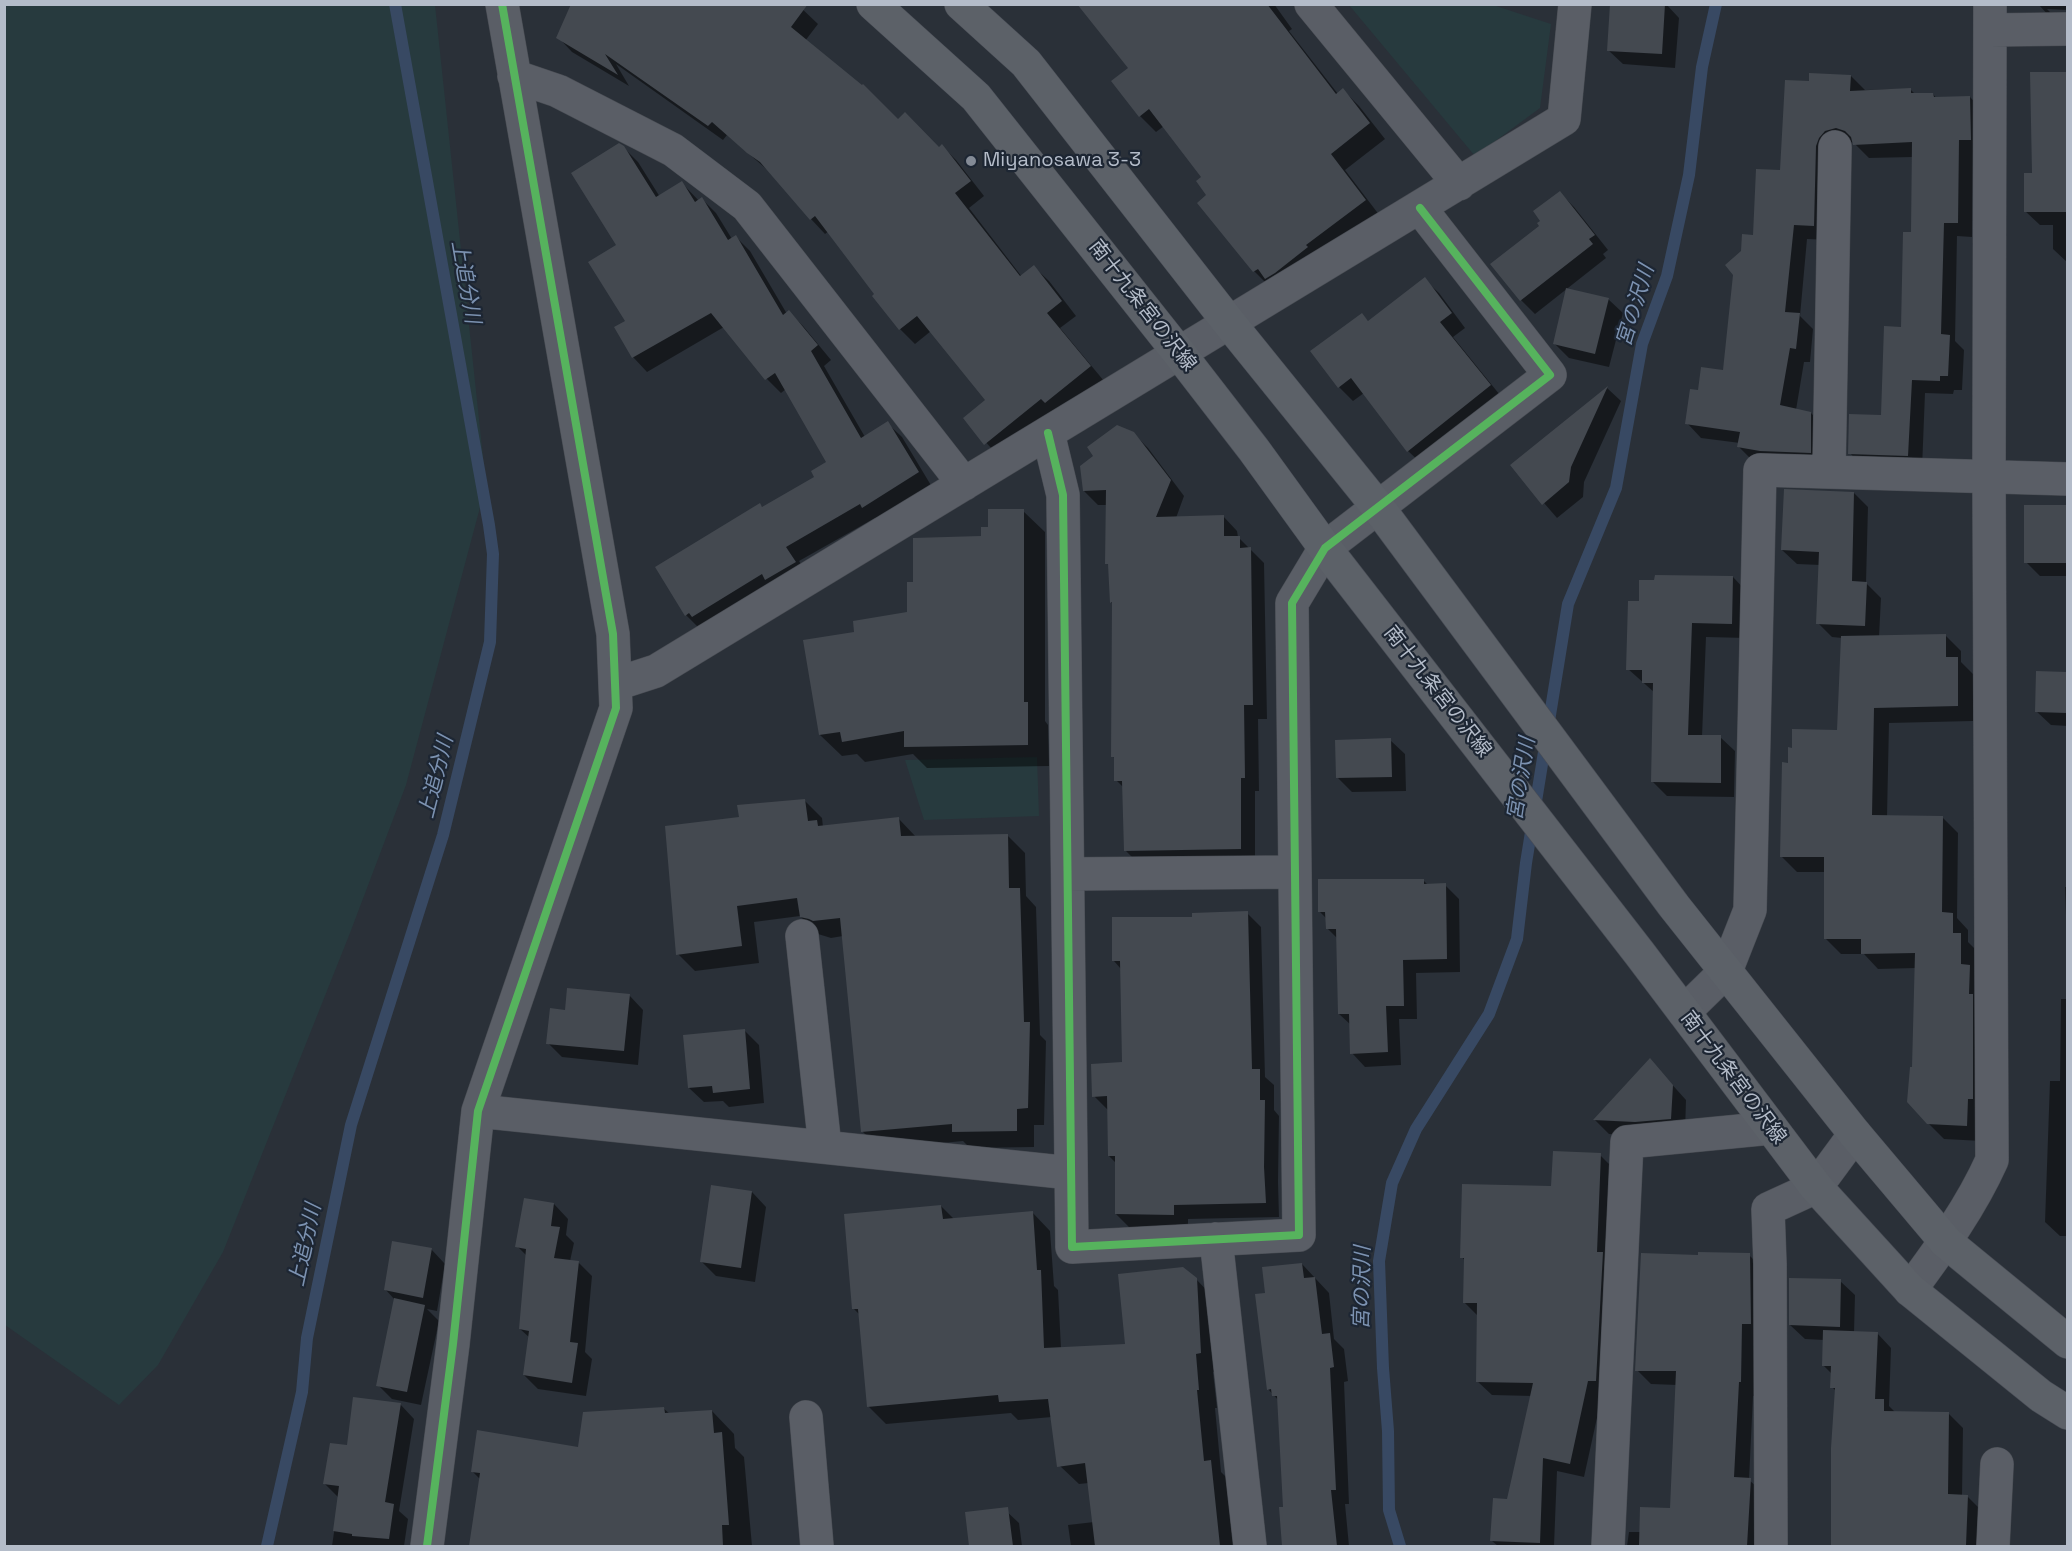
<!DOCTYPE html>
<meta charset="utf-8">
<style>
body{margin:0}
#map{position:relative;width:2072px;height:1551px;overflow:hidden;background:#2a3038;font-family:"Space Grotesk",sans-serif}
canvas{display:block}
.frame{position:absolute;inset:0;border:6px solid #b4bcc9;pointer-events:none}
</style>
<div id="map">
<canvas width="2072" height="1551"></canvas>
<div class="frame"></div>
</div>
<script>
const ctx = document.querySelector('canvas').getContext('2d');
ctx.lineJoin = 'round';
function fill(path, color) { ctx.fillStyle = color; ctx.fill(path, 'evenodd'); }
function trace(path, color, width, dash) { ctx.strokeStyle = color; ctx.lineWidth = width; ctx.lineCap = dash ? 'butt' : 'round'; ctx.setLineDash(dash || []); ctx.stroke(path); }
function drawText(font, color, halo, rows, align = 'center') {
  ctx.font = font + ' "Space Grotesk","Noto Sans JP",sans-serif'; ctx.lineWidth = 4.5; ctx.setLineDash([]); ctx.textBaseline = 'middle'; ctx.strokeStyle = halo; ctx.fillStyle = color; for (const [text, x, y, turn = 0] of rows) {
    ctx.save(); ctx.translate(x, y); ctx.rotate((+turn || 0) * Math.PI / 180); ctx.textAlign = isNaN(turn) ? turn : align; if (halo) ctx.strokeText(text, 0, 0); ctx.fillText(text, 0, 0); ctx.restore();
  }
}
const green = new Path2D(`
 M5 4 435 5 486 485 406 785 350 933 223 1252 158 1365 119 1405 5 1325Z
 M1349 5H1493L1551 24 1540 108 1475 156Z
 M1037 757 1039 816 924 820 905 760Z`);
const shadow = new Path2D(`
 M797 4 818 24 805 41 898 121 939 148 942 146 956 160 984 196 969 208 1022 277 1034 267 1049 281 1076 316 1060 328 1104 381 1000 458 965 419 987 400 931 331 915 344 900 329 874 296 876 295 829 231 825 234 811 219 771 173 727 135 723 140 616 64 629 86 572 52 558 37Z
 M1079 4H1274L1292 29 1289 31 1338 94 1343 90 1359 106 1385 139 1345 170 1380 216 1270 287 1254 271 1208 195 1203 177 1164 126 1156 132 1140 116 1130 69Z
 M1612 4H1666L1679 18 1675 68 1623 64 1608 50Z
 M2038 4H2068V10L2047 9 2050 12 2068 13 2051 18Z
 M2068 73V263L2053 249V225H2040L2025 211 2034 175 2032 74Z
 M1851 76 1865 90 1910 89 1916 95 1933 94 1937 99 1970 97 1984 112 1985 154H1973L1972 237 1957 236 1955 341 1964 350 1962 390H1954L1953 394 1925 393 1922 469 1864 468 1850 453 1882 416 1902 328 1912 234 1913 157 1869 158 1854 143 1850 142 1828 240 1807 239 1800 316 1813 329 1810 362H1804L1796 410 1811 413 1825 428 1824 466 1753 461 1739 447 1740 443 1701 438 1687 423 1699 392 1724 372 1742 252 1755 237 1782 171 1811 82Z
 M623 147 638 162 660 197 682 183 699 201 702 199 716 213 732 239 736 237 750 251 787 314 789 312 803 326 831 360 824 366 865 437 887 423 902 437 932 487 878 521 875 518 799 561 809 577 700 629 686 615 760 505 763 508 816 478 829 462 786 389 781 393 767 379 724 327 647 372 633 357 627 321 618 245Z
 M1560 193 1574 207 1608 250 1603 254 1606 258 1535 314 1521 300 1542 221Z
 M1424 279 1439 293 1465 328 1453 337 1504 400 1423 465 1408 451 1364 393 1353 401 1339 387 1362 315 1369 322Z
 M1608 299 1623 313 1609 367 1569 358 1554 343Z
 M1607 388 1621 401 1584 482 1583 497 1557 518 1512 466Z
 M1133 433 1148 448 1184 496 1176 518 1223 516 1237 531 1238 537 1264 563 1267 719H1258L1259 791H1255V863L1140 865 1126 851 1124 788 1116 780V759L1112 756 1113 604 1111 602 1109 566 1107 563V505H1098L1084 491Z
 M1854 493 1868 507 1866 583 1881 598 1879 637 1945 635 1961 651V662L1973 674V721L1889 723 1887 817H1942L1958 833 1957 918 1968 930V942L1976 950 1982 1141 1944 1139 1928 1123 1913 1069 1916 968 1878 969 1864 954H1841L1825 938 1826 872H1797L1781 856 1790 764 1839 731 1842 638 1832 637 1818 623 1820 565 1797 564 1782 550Z
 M2026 506H2068V576H2040L2026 562Z
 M1023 511 1045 532V721L1048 725 1049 766 927 768 913 754 865 762 857 754 842 756 820 735 856 633 908 613 914 584 982 538 990 529Z
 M1733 577 1747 592 1746 638 1706 637 1702 737H1720L1735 751 1734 797 1667 796 1653 782 1655 693 1628 669 1640 602Z
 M2037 673 2068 674V726L2051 725 2036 711Z
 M1390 740 1405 754 1406 791 1352 792 1338 778Z
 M805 801 822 818 823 827 899 819 916 837 1008 836 1025 853 1026 896 1036 907 1040 1035 1046 1041 1044 1125H1034V1147L970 1148 963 1141 880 1149 863 1132 843 936 831 938 818 934 800 916 754 922 759 963 695 971 678 954 741 819Z
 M1423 880 1428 885H1445L1459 899 1460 972 1416 973 1417 1019H1399L1401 1065 1365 1067 1352 1053 1351 1025 1339 1014 1338 939 1327 928V919L1320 912Z
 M2065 887H2068V972Z
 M1247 913 1261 927 1265 1077 1274 1085V1110L1279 1116 1278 1182 1279 1217 1188 1219V1228H1130L1116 1214V1163L1109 1156V1111L1094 1096 1124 1064 1121 969 1114 961 1194 918Z
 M629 995 643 1010 638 1065 562 1057 548 1043Z
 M2061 999H2068V1236H2060L2045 1222 2050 1081H2060Z
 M745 1031 759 1045 764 1103 729 1107 723 1101 704 1102 689 1088Z
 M1650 1060 1686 1100 1685 1133 1651 1136 1609 1134 1595 1120Z
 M1600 1155 1614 1169 1602 1395 1584 1477 1557 1471 1554 1546H1498L1492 1541 1508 1500 1532 1396 1492 1395 1477 1381 1479 1317 1464 1302 1465 1261 1462 1257 1553 1188Z
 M752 1192 766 1207 755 1282 716 1276 702 1262Z
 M554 1204 568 1219 566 1235 574 1243 570 1261 578 1262 592 1276 585 1352 592 1359 586 1396 538 1389 524 1375 530 1338 520 1329 527 1256 517 1246Z
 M941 1206 954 1219 1032 1212 1050 1231 1054 1286 1058 1290 1061 1348 1127 1345 1196 1279 1214 1298 1219 1371 1213 1372 1217 1408H1215L1221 1472 1229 1480 1235 1546H1071L1068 1525 1094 1522 1089 1483 1079 1484 1060 1466 1052 1417 1018 1420 1011 1413 886 1424 868 1406 860 1315 854 1309Z
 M431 1249 445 1264 437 1311 427 1309 439 1321 421 1405 392 1399 378 1385 395 1300 385 1289Z
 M1749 1255 1763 1269 1755 1396H1753L1749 1480 1765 1494 1762 1546H1627L1629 1532H1641L1671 1510 1677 1385 1651 1384 1637 1370 1699 1256Z
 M1302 1264 1329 1293 1334 1339 1344 1349 1348 1381 1344 1382 1349 1504H1345L1349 1546H1284L1280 1509 1285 1508 1279 1401 1268 1389 1267 1294Z
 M1840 1281 1855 1295 1854 1333H1877L1891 1348 1889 1406 1896 1413 1949 1414 1963 1428 1962 1496 1968 1497 1982 1511 1980 1546 1832 1545 1836 1391 1832 1387V1374L1823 1365 1824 1340 1805 1339 1790 1325Z
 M400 1404 414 1419 399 1511 408 1519 404 1546H332L339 1498 324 1483 348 1447Z
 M663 1408 670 1414 712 1411 734 1434 735 1448 744 1457 752 1546H471L481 1480 472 1471 580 1449Z
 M1004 1509 1019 1523 1022 1546H971L967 1513Z`);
const stream = new Path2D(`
 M267 1546 302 1392 307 1338 351 1125 443 835 490 642 493 554 489 525 395 4
 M1400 1546 1389 1510 1388 1431 1383 1368 1379 1261 1392 1183 1416 1129 1489 1014 1517 939 1526 863 1568 604 1616 488 1642 344 1667 276 1689 175 1702 67 1716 4`);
const building = new Path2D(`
 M571 4H808L791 27 862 85 863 84 898 119 905 112 939 147 942 144 971 181 955 193 1020 276 1034 265 1062 301 1047 313 1091 366 1045 403 1041 399 984 445 963 418 985 400 917 316 899 330 872 296 874 294 815 216 810 220 760 162 747 153 712 122 708 126 605 54 618 75 556 38Z
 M1077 4H1267L1336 94 1343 88 1370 123 1331 154 1366 200 1306 245 1308 247 1275 273 1265 279 1258 269 1253 272 1197 203 1206 195 1196 181 1201 177 1149 109 1139 117 1111 81 1128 68Z
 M1610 4H1665L1662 54 1607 51Z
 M2030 72H2067V212H2024V173H2032Z
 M1809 73 1851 75 1850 91 1911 88V93H1933L1934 97 1970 96 1971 140H1959L1958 223H1944L1941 334 1950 335 1948 376H1940V381L1912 380 1908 456 1848 454 1849 414 1881 415 1884 326 1901 327 1903 232H1911L1912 142 1853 145 1851 137 1845 131 1836 128 1825 131 1819 138 1816 146 1814 226 1794 225 1785 312 1800 313 1796 349 1790 348 1780 405 1811 412V453L1760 451 1737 447 1740 432 1685 424 1690 389 1698 390 1701 367 1723 370 1733 275 1725 265 1741 251 1742 234 1753 235 1756 169 1780 170 1785 80 1809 81Z
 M619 143 624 146 656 197 682 181 695 202 702 197 728 240 736 235 783 315 789 310 818 345 811 351 861 438 888 421 919 472 862 508 860 504 786 547 796 562 765 580 762 574 692 617 689 613 685 616 655 567 760 503 762 507 814 477 811 471 826 462 775 373 765 380 711 313 632 358 614 327 625 321 588 262 616 245 571 173Z
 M1560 191 1595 235 1589 239 1593 244 1520 301 1490 264 1539 226 1537 223 1540 221 1533 211Z
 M1425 277 1452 313 1440 322 1491 385 1407 452 1351 378 1338 388 1310 351 1362 313 1368 321Z
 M1566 288 1609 298 1595 354 1553 344Z
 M1608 386 1571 467 1569 482 1542 505 1510 465Z
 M1117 425 1134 432 1171 480 1156 517 1224 515V536H1240V548L1251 547 1253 705H1244L1245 778H1241V849L1124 851 1122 781H1114V757H1111L1112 602 1110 603 1108 564H1105L1106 490 1083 491 1080 466 1093 456 1087 447Z
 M1784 489 1854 492 1852 581 1867 582 1865 626 1816 624 1819 552 1781 550Z
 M2024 505H2067V563H2024Z
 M988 509H1024V702H1028V745L904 747V731L842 742 840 732 819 735 803 640 854 632 853 621 907 612V582H913V538L981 536V527H988Z
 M1655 575 1733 576 1732 624 1692 623 1688 735H1721V783L1651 782 1653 683H1642V670H1626L1628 601H1639V580H1654Z
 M1946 634V657H1958V706L1874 708 1872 815 1943 816 1942 912 1953 913V933H1961V964L1970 965 1969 994H1973V1099H1968L1967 1126 1927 1124 1907 1102 1910 1067H1912L1915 953 1861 954V939H1824V857H1780L1782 762 1788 763V747L1792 748V729L1837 730 1841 636Z
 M2036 671 2067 672V713L2035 712Z
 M1391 738 1392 777 1336 778 1335 740Z
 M805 799 808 821 817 820 818 826 899 817 901 836 1008 834 1009 888H1020L1024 1022H1030L1028 1108 1017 1109V1131L952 1132V1124L861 1132 840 918 813 921 809 919 800 917 797 898 737 906 742 946 676 955 665 826 739 817 737 805Z
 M1318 879H1424V884L1446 883 1447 959 1403 960 1404 1006H1386L1388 1052 1350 1054 1349 1014H1338L1336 929H1326L1325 912H1318Z
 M1248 911 1252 1069H1260V1100H1265L1264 1167 1266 1203 1174 1205V1215L1115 1214V1156H1108L1107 1096 1092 1097 1091 1064 1122 1062 1120 961H1112V917H1192V913Z
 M567 988 630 994 624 1051 546 1044 550 1008 565 1010Z
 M745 1029 750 1089 713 1093 712 1086 688 1088 683 1035Z
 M1650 1058 1673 1085 1671 1119 1635 1122 1593 1120Z
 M1553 1151 1601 1153 1597 1252H1603L1596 1381H1588L1570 1464 1543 1458 1540 1543 1490 1541 1493 1498 1507 1499 1533 1383 1476 1382 1477 1303H1463L1464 1258H1460L1462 1184 1551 1186Z
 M711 1185 752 1191 741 1268 700 1262Z
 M524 1198 554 1203 551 1226 560 1227 554 1258 579 1261 570 1342 578 1343 572 1383 523 1375 529 1331 519 1329 526 1249 515 1247Z
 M941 1205 943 1219 1033 1211 1037 1270H1041L1044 1348 1125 1344 1118 1274 1183 1267 1197 1278 1201 1353 1196 1354 1199 1390H1197L1204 1461 1211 1460 1220 1546H1095L1085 1463 1057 1467 1048 1399 999 1402 998 1395 867 1407 858 1309H852L844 1214Z
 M392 1241 432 1248 423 1298 384 1290Z
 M1698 1252 1750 1253 1751 1324H1742L1741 1382H1739L1734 1477 1751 1478 1747 1546H1639L1640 1507 1670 1508 1676 1371H1635L1641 1253 1698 1255Z
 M1302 1263 1304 1278 1315 1277 1322 1334 1330 1333 1334 1367 1330 1368 1336 1490H1331L1337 1546H1282L1279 1507H1283L1277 1396H1272L1271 1389 1267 1390 1255 1294 1265 1293 1262 1267Z
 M1789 1278 1841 1279 1840 1327 1789 1325Z
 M394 1298 425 1305 407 1392 376 1386Z
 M1823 1330 1878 1332 1875 1399H1884V1411L1949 1412 1948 1494 1968 1495 1966 1545 1831 1546V1448L1835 1388H1830L1831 1366H1822Z
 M353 1397 401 1403 385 1502 394 1504 389 1539 352 1536V1534L333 1531 339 1486 323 1484 330 1443 347 1445Z
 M664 1407 665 1413 712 1410 714 1433 722 1432 729 1525H722L723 1546H469L480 1473 471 1472 477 1430 578 1447 583 1412Z
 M1008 1507 1013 1546H969L965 1512Z`);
const minor = new Path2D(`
 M1311 4 1459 184
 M1990 30 2068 29
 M514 76 558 91 673 150 747 206 964 484
 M1048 433 1063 495 1072 1247 1299 1235 1292 603 1325 548 1550 375 1420 208
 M1829 472 1835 147
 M616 684 656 671 1564 119 1575 4
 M1068 874 1295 872
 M802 936 825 1147
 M1684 1012 1726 971 1750 910 1760 470 2068 479
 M478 1111 1071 1173
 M1216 1239 1250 1546
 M1910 1290C1941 1248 1971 1207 1992 1160L1989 477 1990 4
 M806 1417 817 1546
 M427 1546 453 1344 478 1111 616 708 613 634 502 4
 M1608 1546 1627 1142 1771 1128
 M1771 1546 1770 1264 1768 1209 1816 1187 1855 1134
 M1993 1546 1997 1464`);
const major = new Path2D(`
 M873 4 976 97 1179 353 1254 450 1325 548 1640 954 1816 1187 1910 1290 2041 1396 2068 1413
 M961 4 1026 63 1230 324 1377 506 1674 906 1855 1134 1946 1242 2068 1342`);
const cycleway = new Path2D(`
 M1048 433 1063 495 1072 1247 1299 1235 1292 603 1325 548 1550 375 1420 208
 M427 1546 453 1344 478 1111 616 708 613 634 502 4`);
const markers = [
 [971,161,6,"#848b96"]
];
const poiNames = [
 ["Miyanosawa 3-3",983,161]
];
const streetNames = [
 ["南十九条宮の沢線",1142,306,52],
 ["南十九条宮の沢線",1437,692,52],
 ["南十九条宮の沢線",1733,1078,53]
];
const waterNames = [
 ["上追分川",465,282,80],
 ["宮の沢川",1636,306,-73],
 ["上追分川",437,777,-76],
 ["宮の沢川",1522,779,-81],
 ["上追分川",306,1245,-78],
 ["宮の沢川",1363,1288,-89]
];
fill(green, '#273a3e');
fill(shadow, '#0007');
trace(stream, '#384963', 12);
fill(building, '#444950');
trace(minor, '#484c53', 34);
trace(major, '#484c55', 34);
trace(minor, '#5a5e66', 33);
trace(major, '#5c6168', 33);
trace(cycleway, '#56b35d', 8);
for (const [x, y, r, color] of markers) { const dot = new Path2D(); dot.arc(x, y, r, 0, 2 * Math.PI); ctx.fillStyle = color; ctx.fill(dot); trace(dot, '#1d2633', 2); }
drawText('20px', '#b4bcc9', '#1d2633', poiNames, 'left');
drawText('20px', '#b4bcc9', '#1d2633', streetNames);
drawText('italic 21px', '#7c92b1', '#1d2633', waterNames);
</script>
